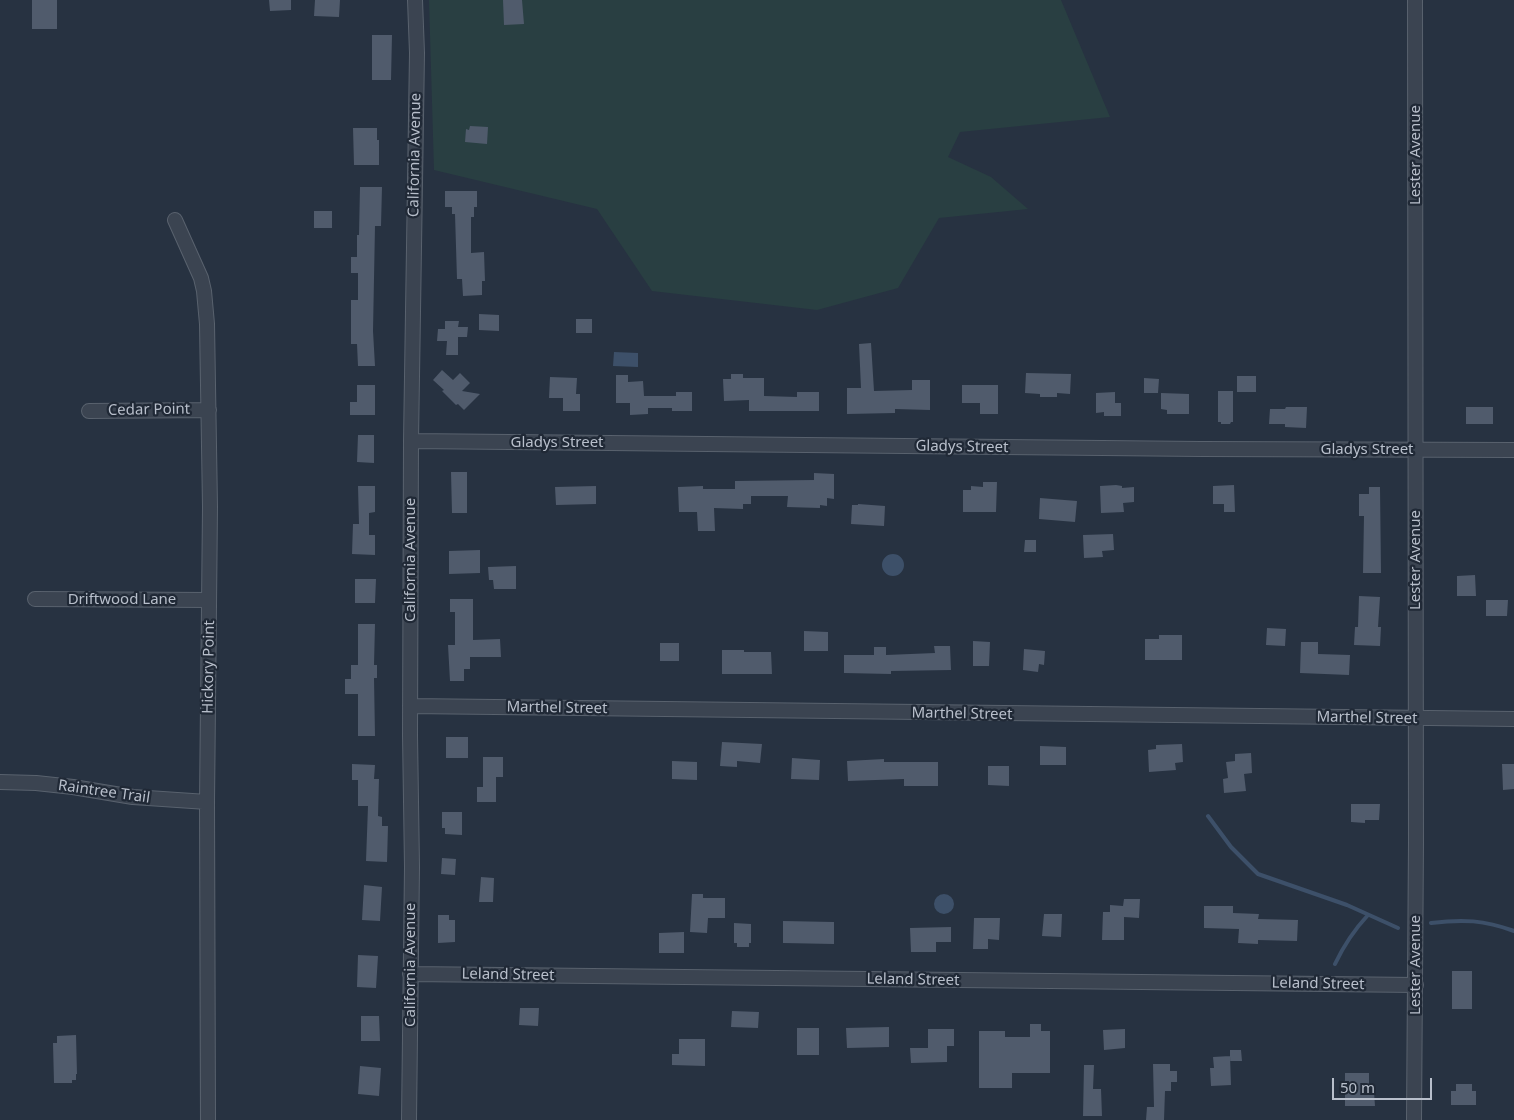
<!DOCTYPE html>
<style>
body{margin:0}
#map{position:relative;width:1514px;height:1120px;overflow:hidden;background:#273241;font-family:"Noto Sans",sans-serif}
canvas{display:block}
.scale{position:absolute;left:1332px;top:1078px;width:100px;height:22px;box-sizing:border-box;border:2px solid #b8bfcb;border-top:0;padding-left:6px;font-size:15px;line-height:18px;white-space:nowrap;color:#b8bfcb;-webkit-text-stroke:4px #202936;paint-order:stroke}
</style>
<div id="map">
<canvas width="1514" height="1120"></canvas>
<div class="scale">50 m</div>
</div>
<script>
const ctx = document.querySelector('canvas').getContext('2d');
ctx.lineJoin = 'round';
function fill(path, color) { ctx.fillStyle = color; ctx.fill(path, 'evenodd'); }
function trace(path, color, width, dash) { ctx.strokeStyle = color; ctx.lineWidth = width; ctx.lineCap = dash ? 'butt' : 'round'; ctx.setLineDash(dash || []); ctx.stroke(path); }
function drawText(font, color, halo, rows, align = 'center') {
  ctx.font = font + ' "Noto Sans",sans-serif'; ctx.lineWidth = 4.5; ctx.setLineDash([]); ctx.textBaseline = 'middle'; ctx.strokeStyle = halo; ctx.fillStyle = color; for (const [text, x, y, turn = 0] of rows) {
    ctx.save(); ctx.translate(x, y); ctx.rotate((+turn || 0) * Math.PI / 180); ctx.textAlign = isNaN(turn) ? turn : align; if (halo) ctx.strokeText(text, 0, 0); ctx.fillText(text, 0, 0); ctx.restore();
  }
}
const green = new Path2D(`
 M429 0H1061L1110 117 960 132 948 157 991 177 1028 209 939 218 898 288 817 310 652 291 597 209 434 170Z`);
const water = new Path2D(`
 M614 352 638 353V367L613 366Z
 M882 565a11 11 0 1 1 22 0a11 11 0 1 1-22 0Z
 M934 904a10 10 0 1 1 20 0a10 10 0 1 1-20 0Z`);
const stream = new Path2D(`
 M1208 816 1231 847 1258 874 1347 905 1398 928
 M1431 923C1463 919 1484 920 1514 931
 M1335 964C1344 945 1354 930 1368 915`);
const building = new Path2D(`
 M32 0H57V29H32Z
 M269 0H291V10L270 11Z
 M315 0H340L339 17 314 16Z
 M503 0H522L524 24 504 25Z
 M372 35H392L391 80H372Z
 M470 126 488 127 487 144 465 142 466 129 469 130Z
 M353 128H377V140H379V165H354Z
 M360 187H382L381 226H375L373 331 375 366H358L357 344H351V300H358V273H351V257H357V235H359Z
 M445 191H477V207H474V217H471V253L484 252 485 281H482V295L463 296 462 279H457L455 214H452V207H445Z
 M314 211H332V228H314Z
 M479 314 499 315V331L479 330Z
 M576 319H592V333H576Z
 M445 321H459L458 327H468L467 337H458V355H446L447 341H437L438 329H445Z
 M871 343 874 391 912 390V380H930V410L895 409V413L847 414V388H861L859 344Z
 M442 370 453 380 460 373 470 383 462 391 480 394 464 410 458 404 456 405 442 391 444 390 433 380Z
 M1026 373 1071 374 1070 394 1057 393V397H1040V394L1025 393Z
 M731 374H743V378H764V396L797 397V392H819V411H749V400L724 401 723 379H731Z
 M616 375H628V382L643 381 644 396H676V392H692V411H672V408H648V414L630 415V403H616Z
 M1237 376H1256V392H1237Z
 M550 377 577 378 576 394H580V411H563V398H549Z
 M1144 378 1159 379 1158 393H1144Z
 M357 385H375V415H350V402H357Z
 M962 385H998V414H980V403H962Z
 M1218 391H1233V422H1231L1230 424H1221V422H1218Z
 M1115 392V403H1121V416H1104V412L1096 413V393Z
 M1161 393 1189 394V414H1167V410L1161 409Z
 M1286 407H1307L1306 428 1285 427V424H1269L1270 409H1285Z
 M1466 407H1493V424H1466Z
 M358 435H374V463L357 462Z
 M451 472H467V513H452Z
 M814 473 834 474V499L827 498V506L820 505V508L787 507 788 496H751V504H743V509L714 508 715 531H698L697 512H679L678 487 703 486V489H735V481L814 480Z
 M983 482H997L996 512H963V490H971V486L983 487Z
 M1234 485 1235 512H1224V504H1213V486Z
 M358 486H375V512L369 513V535H375V555L352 554 353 524H359Z
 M596 486V504L556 505 555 487Z
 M1100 486 1116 485 1122 486V488L1134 487V502L1123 503 1124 512 1101 513Z
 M1369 487H1380L1381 573H1363L1364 516H1359V494H1369Z
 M1040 498 1077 501 1075 522 1039 519Z
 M858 504 885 506 884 526 851 524 852 505H858Z
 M1113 534 1114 550 1102 551 1103 557 1084 558 1083 535Z
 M1025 540H1036V552H1024Z
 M480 550V573L449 574V551Z
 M516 566V589H494L493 580H489L488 567Z
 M1475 575 1476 596H1457V576Z
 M355 579H376L375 603H355Z
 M1359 596 1380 597 1378 627H1381L1380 646 1354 645 1355 627H1358Z
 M450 599H473V640L500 639 501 657H470V669H464V681H450L448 645H455V612H450Z
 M1486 600H1508L1507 616H1486Z
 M358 624H375L374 665H377V678H374L375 736H358V694H345V679H351V665H358Z
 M1267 628 1286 629 1285 646 1266 645Z
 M804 631 828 632V651H804Z
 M1159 635H1182V660H1145V639H1159Z
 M973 641 990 642 989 666H973Z
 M1301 642H1318V654L1350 655 1349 675 1300 673Z
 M660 643H679V661H660Z
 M934 646H950L951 670 891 671V674L844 673V655H874V647H886V655L935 653Z
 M1024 649 1045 651 1044 665 1039 664 1038 672 1023 670Z
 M722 650H744V652H771L772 674H722Z
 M446 737H468V758H446Z
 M722 742 762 744 760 763 737 761V767L720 766Z
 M1182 744 1183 762 1175 763 1176 770 1149 772 1148 750 1156 749V745Z
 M1040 746 1066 747V765H1040Z
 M1251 753 1252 773 1244 774 1246 791 1224 793 1223 779 1228 778 1226 762 1235 761V754Z
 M483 757H503V777H496V802H477V787H483Z
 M792 758 820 760 819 780 791 779Z
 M884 759V762H938V786H904V779L848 781 847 761Z
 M672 761 697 762V780L672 779Z
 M352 764 375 765 374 779H379L378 816 382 817V826H388L387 862 366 861 368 806H358V780H352Z
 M1502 764H1514V789L1503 790Z
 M988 766H1009V786L988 785Z
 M1351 804H1380L1379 820H1365V823L1351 822Z
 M442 812H462V835L445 834V828H442Z
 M442 858 456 859 455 875 441 874Z
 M481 877 494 878 493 902H479Z
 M364 885 382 887 380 921 362 920Z
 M692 894H703V898H725V918H708L707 933 690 932Z
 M1124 899H1140L1139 918 1124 917V940H1102L1103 912H1110V905L1123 906Z
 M1204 906H1233V913L1259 914 1258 919 1298 920 1297 941 1258 940V944L1238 943 1239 929 1204 928Z
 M1044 914H1062L1061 937 1042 936Z
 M438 915H449V920H455V942L438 943Z
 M974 918H1000L999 940 988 939V949H973Z
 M783 921 834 922V944L783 943Z
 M734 923 751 924V943H749V947H737V943H734Z
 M951 927V942H936V952H911L910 928Z
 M684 932V953H659V933Z
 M358 955 378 956 376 988 357 987Z
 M1452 971H1472V1009H1452Z
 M520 1008H539L538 1026 519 1025Z
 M732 1011 759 1012 758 1028 731 1027Z
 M361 1016H379L380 1041H361Z
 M1030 1024H1041V1031H1050V1073H1012V1088H979V1031H1005V1037H1030Z
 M889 1027V1047L847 1048 846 1028Z
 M797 1028H819V1055H797Z
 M928 1029H954V1046H947V1062L911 1063 910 1048H928Z
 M1125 1029V1048L1104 1050 1103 1030Z
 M76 1035 77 1074H76V1080H72V1083H54L53 1043H57V1036Z
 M679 1039H705V1066L672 1065V1054H679Z
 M1230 1050H1241L1242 1061H1230Z
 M1230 1056 1231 1085 1211 1086 1210 1068H1214L1213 1057Z
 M1153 1064H1170V1071H1177V1082H1171V1091H1165L1164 1120H1146L1147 1107H1154Z
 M1084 1065H1094L1093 1089H1101L1102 1116H1083Z
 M360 1066 381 1068 379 1096 358 1094Z
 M1345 1073H1369V1092H1374L1375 1106H1345Z
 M1456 1084H1472V1091H1476V1105H1451V1091H1456Z`);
const street = new Path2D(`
 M175 220 201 278 204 291 207 324 210 507 207 802 208 1120
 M89 411 209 410
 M411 441 1201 449 1514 450
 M35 599 209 600
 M410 706 1514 719
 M0 782 36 783 73 787 133 797 207 802
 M410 974 1416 985
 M409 1120 412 867 410 735 411 441 417 53 415 0
 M1414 1120 1416 842 1415 0`);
const streetNames = [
 ["California Avenue",415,155,-89],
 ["Lester Avenue",1416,155,-90],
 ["Cedar Point",149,410,-1],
 ["Gladys Street",557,443],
 ["Gladys Street",962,447,1],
 ["Gladys Street",1367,450],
 ["California Avenue",411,560,-90],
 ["Lester Avenue",1416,560,-90],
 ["Driftwood Lane",122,600],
 ["Hickory Point",209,667,-89],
 ["Marthel Street",557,708,1],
 ["Marthel Street",962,714,1],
 ["Marthel Street",1367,718,1],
 ["Raintree Trail",104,792,8],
 ["California Avenue",411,965,-90],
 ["Lester Avenue",1416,965,-90],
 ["Leland Street",508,975,1],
 ["Leland Street",913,980,1],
 ["Leland Street",1318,984,1]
];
fill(green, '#293f42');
fill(water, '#3d5069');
trace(stream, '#3d5069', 4);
fill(building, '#505b6c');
trace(street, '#59626e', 16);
trace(street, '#3b4451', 14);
drawText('15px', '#b8bfcb', '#202936', streetNames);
</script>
